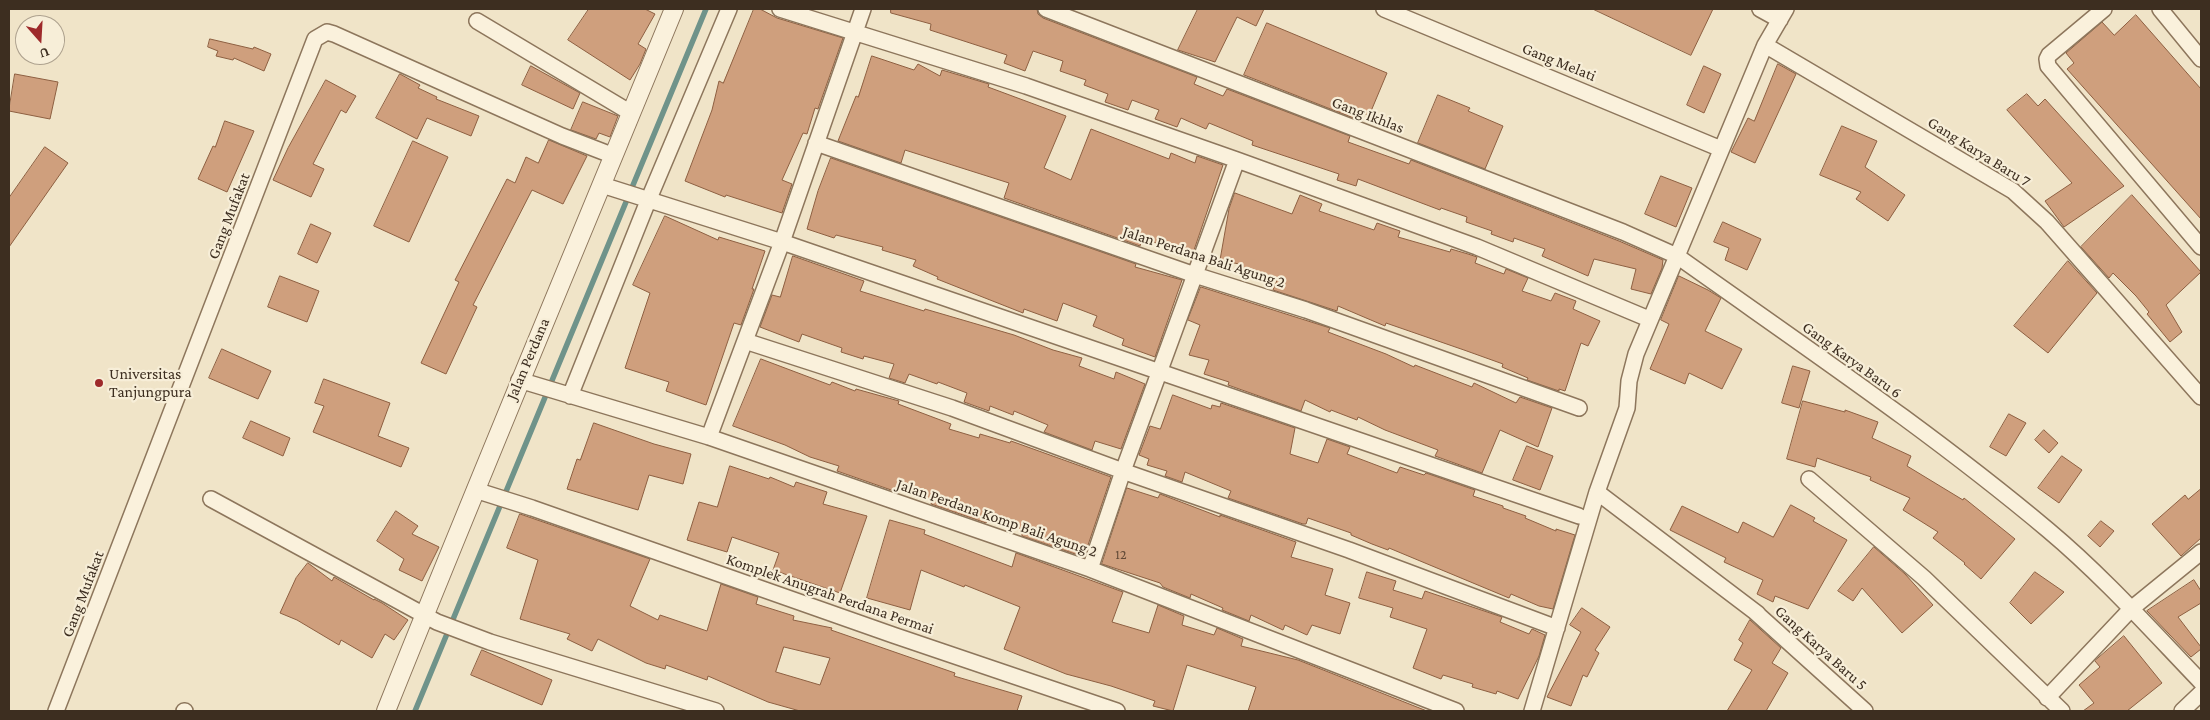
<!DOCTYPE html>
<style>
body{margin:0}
#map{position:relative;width:2210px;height:720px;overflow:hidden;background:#f0e4c8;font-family:"Crimson Pro",serif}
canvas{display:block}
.frame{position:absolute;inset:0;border:10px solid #3d2e20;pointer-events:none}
.north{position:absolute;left:15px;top:15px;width:50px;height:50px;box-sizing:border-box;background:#f7eed8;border:1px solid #ada18e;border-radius:50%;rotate:161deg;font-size:14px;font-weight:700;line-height:20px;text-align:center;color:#3d2e20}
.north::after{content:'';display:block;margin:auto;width:18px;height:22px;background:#9e2a2b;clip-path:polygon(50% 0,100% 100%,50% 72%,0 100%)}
</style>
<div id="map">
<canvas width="2210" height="720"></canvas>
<div class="frame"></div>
<div class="north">U</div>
</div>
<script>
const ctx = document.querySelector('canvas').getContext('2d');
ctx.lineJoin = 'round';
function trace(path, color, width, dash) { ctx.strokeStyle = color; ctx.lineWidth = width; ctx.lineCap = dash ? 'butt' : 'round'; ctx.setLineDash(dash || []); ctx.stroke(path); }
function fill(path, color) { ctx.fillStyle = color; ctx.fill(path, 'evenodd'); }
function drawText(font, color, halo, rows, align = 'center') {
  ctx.font = font + ' "Crimson Pro",serif'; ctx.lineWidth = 4.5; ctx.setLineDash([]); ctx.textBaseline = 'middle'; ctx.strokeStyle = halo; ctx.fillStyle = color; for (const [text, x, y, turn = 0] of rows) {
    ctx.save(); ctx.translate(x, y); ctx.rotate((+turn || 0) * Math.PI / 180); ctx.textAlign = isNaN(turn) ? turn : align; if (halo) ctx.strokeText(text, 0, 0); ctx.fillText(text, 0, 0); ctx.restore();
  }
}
const stream = new Path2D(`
 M415 711 706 9`);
const building = new Path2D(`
 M589 9H645L655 14 638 44 646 49 640 64 630 80 568 40Z
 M754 9H760L777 18 843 38 818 109 815 108 807 134 803 133 782 180 792 184 782 213 726 195 725 197 685 181 712 110 719 81 723 83Z
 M891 9H1037L1038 14 1043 18 1197 77 1194 84 1223 96 1227 89 1350 136 1348 142 1409 164 1411 160 1619 241 1663 260 1662 268 1651 294 1631 289 1636 269 1594 259 1588 276 1542 256 1545 249 1514 238 1513 242 1491 234 1492 231 1466 222 1467 217 1441 208 1440 210 1358 179 1356 186 1337 180 1339 174 1252 145 1253 141 1209 123 1206 129 1181 118 1177 127 1155 119 1159 110 1132 100 1128 110 1105 102 1108 94 1084 85 1086 80 1060 71 1063 61 1033 51 1025 71 1004 63 1007 55 930 30 931 24 891 13Z
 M1198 9H1264L1256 26 1237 17 1215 62 1178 50Z
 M1593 9H1713L1691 55Z
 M2136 15 2201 89V219L2067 69 2074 63 2066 53 2102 22 2114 35Z
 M1267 23 1387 73 1369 116 1359 111 1356 119 1244 75Z
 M210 39 253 49 254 47 271 54 264 71 234 58 233 60 216 56 218 51 208 47Z
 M872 56 914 70 918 64 940 76 942 70 989 84 988 87 1066 116 1044 168 1071 180 1091 129 1169 159 1171 153 1195 163 1197 156 1223 165 1193 253 1169 244 1168 247 1142 238 1140 246 1004 198 1009 183 905 150 901 163 838 141 856 96 858 97Z
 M1778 64 1796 74 1755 163 1731 152 1748 118 1754 121Z
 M531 66 580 93 573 109 522 85Z
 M1704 66 1721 74 1704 113 1687 105Z
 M15 74 58 82 50 119 9 111Z
 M400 74 420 85 418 88 437 97 436 99 479 116 471 136 427 118 417 139 376 118Z
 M326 80 356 96 346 113 341 110 313 164 324 169 311 197 273 180 288 148Z
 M2027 94 2038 106 2045 99 2124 186 2064 227 2045 201 2072 183 2007 110Z
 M1438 95 1470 108 1468 111 1503 126 1485 169 1418 143Z
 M583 102 618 116 610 137 599 133 596 139 571 130Z
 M225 121 254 131 227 192 198 179 213 146 215 147Z
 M1842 126 1877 141 1865 167 1905 195 1888 221 1856 199 1861 192 1820 175Z
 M549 140 587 156 563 204 532 190 473 305 477 307 446 374 421 363 459 282 455 280 507 179 515 183 526 157 538 163Z
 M413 141 448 157 409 242 374 226Z
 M45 147 68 163 9 247V198Z
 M831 158 1136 264 1135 267 1182 280 1155 357 1122 345 1124 339 1093 326 1097 316 1063 303 1057 321 1024 309 1023 313 937 279 938 277 913 266 916 260 882 250 883 247 836 235 834 238 807 229 818 191Z
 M1661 176 1692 188 1676 227 1645 214Z
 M1235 193 1292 214 1300 195 1322 204 1319 211 1374 230 1377 223 1400 231 1398 237 1450 252 1451 249 1468 254 1477 257 1475 263 1504 274 1506 269 1528 278 1522 291 1551 301 1555 293 1576 301 1573 309 1600 321 1588 346 1581 343 1565 391 1559 389V391L1527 380 1528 378 1502 367 1503 364 1464 350 1386 323 1385 326 1338 306 1337 311 1273 290 1278 278 1238 268 1239 264 1220 260 1229 209Z
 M2132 195 2201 272 2166 305 2182 332 2170 342 2147 314 2149 312 2136 296 2113 273 2109 278 2081 247Z
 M665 216 718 240 719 237 765 251 752 289H754L741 325 734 323 706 405 666 391 669 382 625 368 650 293 633 285Z
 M1723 222 1761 239 1747 270 1725 260 1729 248 1714 242Z
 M311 224 331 233 317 263 298 254Z
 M793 256 864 281 860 291 924 311 925 309 1014 335 1053 350 1082 358 1079 366 1114 379 1116 372 1145 384 1121 449 1095 441 1092 450 1044 432 1048 425 1014 411 1013 415 990 406 989 411 964 402 967 393 938 382 937 384 909 374 905 383 889 378 894 364 864 356 863 359 841 352 842 348 802 334 799 342 760 327 772 295 780 297Z
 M2068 261 2097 293 2048 353 2014 326Z
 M280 276 319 291 307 322 268 307Z
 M1679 276 1708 290 1721 298 1705 331 1742 349 1722 389 1689 373 1685 384 1650 369 1669 324 1661 320Z
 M1201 287 1330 328 1328 332 1386 354 1414 367 1415 365 1472 387 1474 383 1516 403 1520 397 1552 408 1538 447 1500 430 1482 473 1435 456 1438 450 1385 430 1358 417 1357 420 1331 410 1330 412 1305 400 1301 411 1228 385 1229 382 1204 374 1209 360 1189 355 1200 325 1188 320Z
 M222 349 271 371 258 399 209 378Z
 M761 359 830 385 832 382 855 391 856 389 899 401 898 404 951 424 949 429 979 438 980 434 1010 443 1011 441 1111 477 1084 557 1022 536V529L989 517 986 523 931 504 932 500 896 487 894 491 837 471 839 466 810 457 785 445 733 426Z
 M1793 366 1810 371 1799 408 1782 403Z
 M324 379 390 403 378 436 409 448 401 467 313 432 324 406 315 403Z
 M1173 395 1211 409 1212 405 1220 407 1221 403 1295 428 1290 454 1318 463 1327 439 1350 447 1347 454 1397 473 1400 467 1424 475 1426 473 1475 490 1473 496 1503 506V508L1526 516 1525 518 1556 531V529L1575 535 1553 609 1539 606 1511 594 1509 598 1389 548 1388 550 1372 544 1351 535V533L1308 518 1306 524H1303L1228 498 1231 491 1185 472 1182 482 1165 476 1167 471 1147 465 1149 459 1139 455 1150 426 1160 429Z
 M1803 401 1845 412V410L1878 422 1872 438 1911 456 1907 466 1963 500 1964 498 2015 539 1981 579 1964 564 1965 563 1933 538 1938 532 1903 510 1910 498 1870 480 1871 477 1817 458 1815 467 1787 459Z
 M2009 414 2026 423 2006 456 1990 447Z
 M251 421 290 438 283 456 243 438Z
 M594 423 654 444 691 454 683 484 649 475 638 510 567 489 577 459 580 460Z
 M2044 430 2058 443 2049 453 2035 440Z
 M1527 446 1553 456 1540 490 1513 480Z
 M2062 456 2082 470 2059 503 2038 488Z
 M730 466 769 479 770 477 794 487 796 482 827 492 823 504 867 516 840 593 773 570 779 553 732 537 727 552 687 540 699 502 717 507Z
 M1127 488 1158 498 1160 494 1220 517V515L1296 542 1291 557 1333 569 1325 595 1350 603 1340 634 1312 625 1307 635 1285 625 1283 630 1251 615 1249 621 1222 610 1223 608 1191 594 1190 598 1163 587 1160 583 1102 564Z
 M2201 489V538L2181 556 2152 524 2185 495 2188 499Z
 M1791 505 1815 518 1813 521 1847 540 1808 609 1775 596 1773 602 1757 594 1763 580 1724 562 1726 558 1670 530 1682 506 1738 533 1743 522 1773 537Z
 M396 511 418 526 412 534 439 547 422 581 399 570 404 559 377 541Z
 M520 514 650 559 630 606 658 620 660 615 707 631 721 584 758 597 756 604 794 616 793 620 832 628 831 630 955 673 954 676 1022 696 1017 711H800L768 702 708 676 707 680 666 665 665 669 646 663 598 639 592 651 567 639 570 634 520 619 538 560 507 548ZM784 647 830 658 820 685 776 672Z
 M890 520 925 530 924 534 1012 567 1016 553 1123 592 1112 622 1149 633 1158 605 1184 616 1182 625 1214 635 1217 628 1243 639 1241 646 1298 660 1427 711H1248L1256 687 1187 665 1173 711 1153 706 1155 701 1111 686 1066 674 1004 649 1020 607 965 585 964 587 921 570 910 610 867 598Z
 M2101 521 2114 531 2100 547 2088 536Z
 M1874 547 1905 574 1933 605 1902 633 1862 588 1853 601 1838 591Z
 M308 563 332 581 334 577 374 600V599L382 603 408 620 394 640 385 634 372 658 341 640 339 645 297 620 280 613 296 578Z
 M1367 572 1396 581 1393 590 1422 599 1425 591 1502 617 1500 622 1529 634 1532 629 1545 635 1539 656 1518 699 1497 691 1496 694 1472 687 1473 684 1443 675 1441 679 1413 668 1427 629 1390 617 1393 608 1359 598Z
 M2035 572 2064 592 2031 624 2010 603Z
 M2194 580 2201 591V603L2178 617 2201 647V649L2191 657 2147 611Z
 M1582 608 1610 627 1595 650 1599 653 1587 677 1583 675 1571 706 1547 697 1581 632 1570 625Z
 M1750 620 1781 648 1772 663 1788 673 1766 711H1727L1752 670 1734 660 1743 643 1739 640Z
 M2124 636 2162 683 2127 711H2083L2094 703 2079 685 2100 667 2095 661Z
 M482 650 552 680 542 705 471 675Z`);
const minor = new Path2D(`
 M780 9 1026 86 1237 160 1477 247 1644 317
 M1046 9 1623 232 1677 256 1636 354 1629 381 1627 408 1597 492 1532 711
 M1384 9 1721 149
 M1760 9 1780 20
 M1786 9 1765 45 1677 256C1802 345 1930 431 2048 530 2103 576 2152 631 2201 682
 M2104 9 2049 55 2047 59 2048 66 2201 247
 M2160 9 2201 59
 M477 21 631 113
 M1765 45 2013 191 2047 222 2201 397
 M816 143 1195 275 1306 310 1579 408
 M602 185 782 242 1579 516
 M745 341 952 408 1131 474 1349 550 1557 628
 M519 380 709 437 1090 569 1456 711
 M570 396 648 201 729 9
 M709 437 782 242 863 9
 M1809 479 1924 578 2062 711
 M475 490 532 508 893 635 1117 711
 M1597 492 1758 614
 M211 499 437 622 490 642 716 711
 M1090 569 1123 471 1237 160
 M1754 611 1865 711
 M2047 698 2131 609 2201 552
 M56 711 315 39 327 32 334 34 562 136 614 156
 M184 711H185
 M2182 711 2201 693`);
const tertiary = new Path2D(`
 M386 711C480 476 578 243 674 9`);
const markers = [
 [99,383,5,"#9e2a2b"]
];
const numberNames = [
 ["12",1121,555]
];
const streetNames = [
 ["Gang Melati",1559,62,22],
 ["Gang Ikhlas",1368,115,21],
 ["Gang Karya Baru 7",1979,152,32],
 ["Gang Mufakat",229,216,-69],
 ["Jalan Perdana Bali Agung 2",1204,257,18],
 ["Jalan Perdana",528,359,-67],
 ["Gang Karya Baru 6",1852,360,36],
 ["Jalan Perdana Komp Bali Agung 2",997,518,19],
 ["Gang Mufakat",83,594,-69],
 ["Komplek Anugrah Perdana Permai",830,594,19],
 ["Gang Karya Baru 5",1821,648,42]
];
const poiNames = [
 ["Universitas",109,374],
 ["Tanjungpura",109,392]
];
trace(stream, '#6f938a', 5.5);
fill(building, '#cf9f7d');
trace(building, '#8d5f41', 1);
trace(minor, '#8d765c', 18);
trace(tertiary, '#8d765c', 20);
trace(minor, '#faf1dc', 15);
trace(tertiary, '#faf1dc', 18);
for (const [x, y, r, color] of markers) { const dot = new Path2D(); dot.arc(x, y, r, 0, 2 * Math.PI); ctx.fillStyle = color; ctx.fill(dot); trace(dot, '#f7eed8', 2); }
drawText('14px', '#624a37', null, numberNames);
drawText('16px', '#3d2e20', '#f7eed8', streetNames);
drawText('16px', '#3d2e20', '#f7eed8', poiNames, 'left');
</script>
